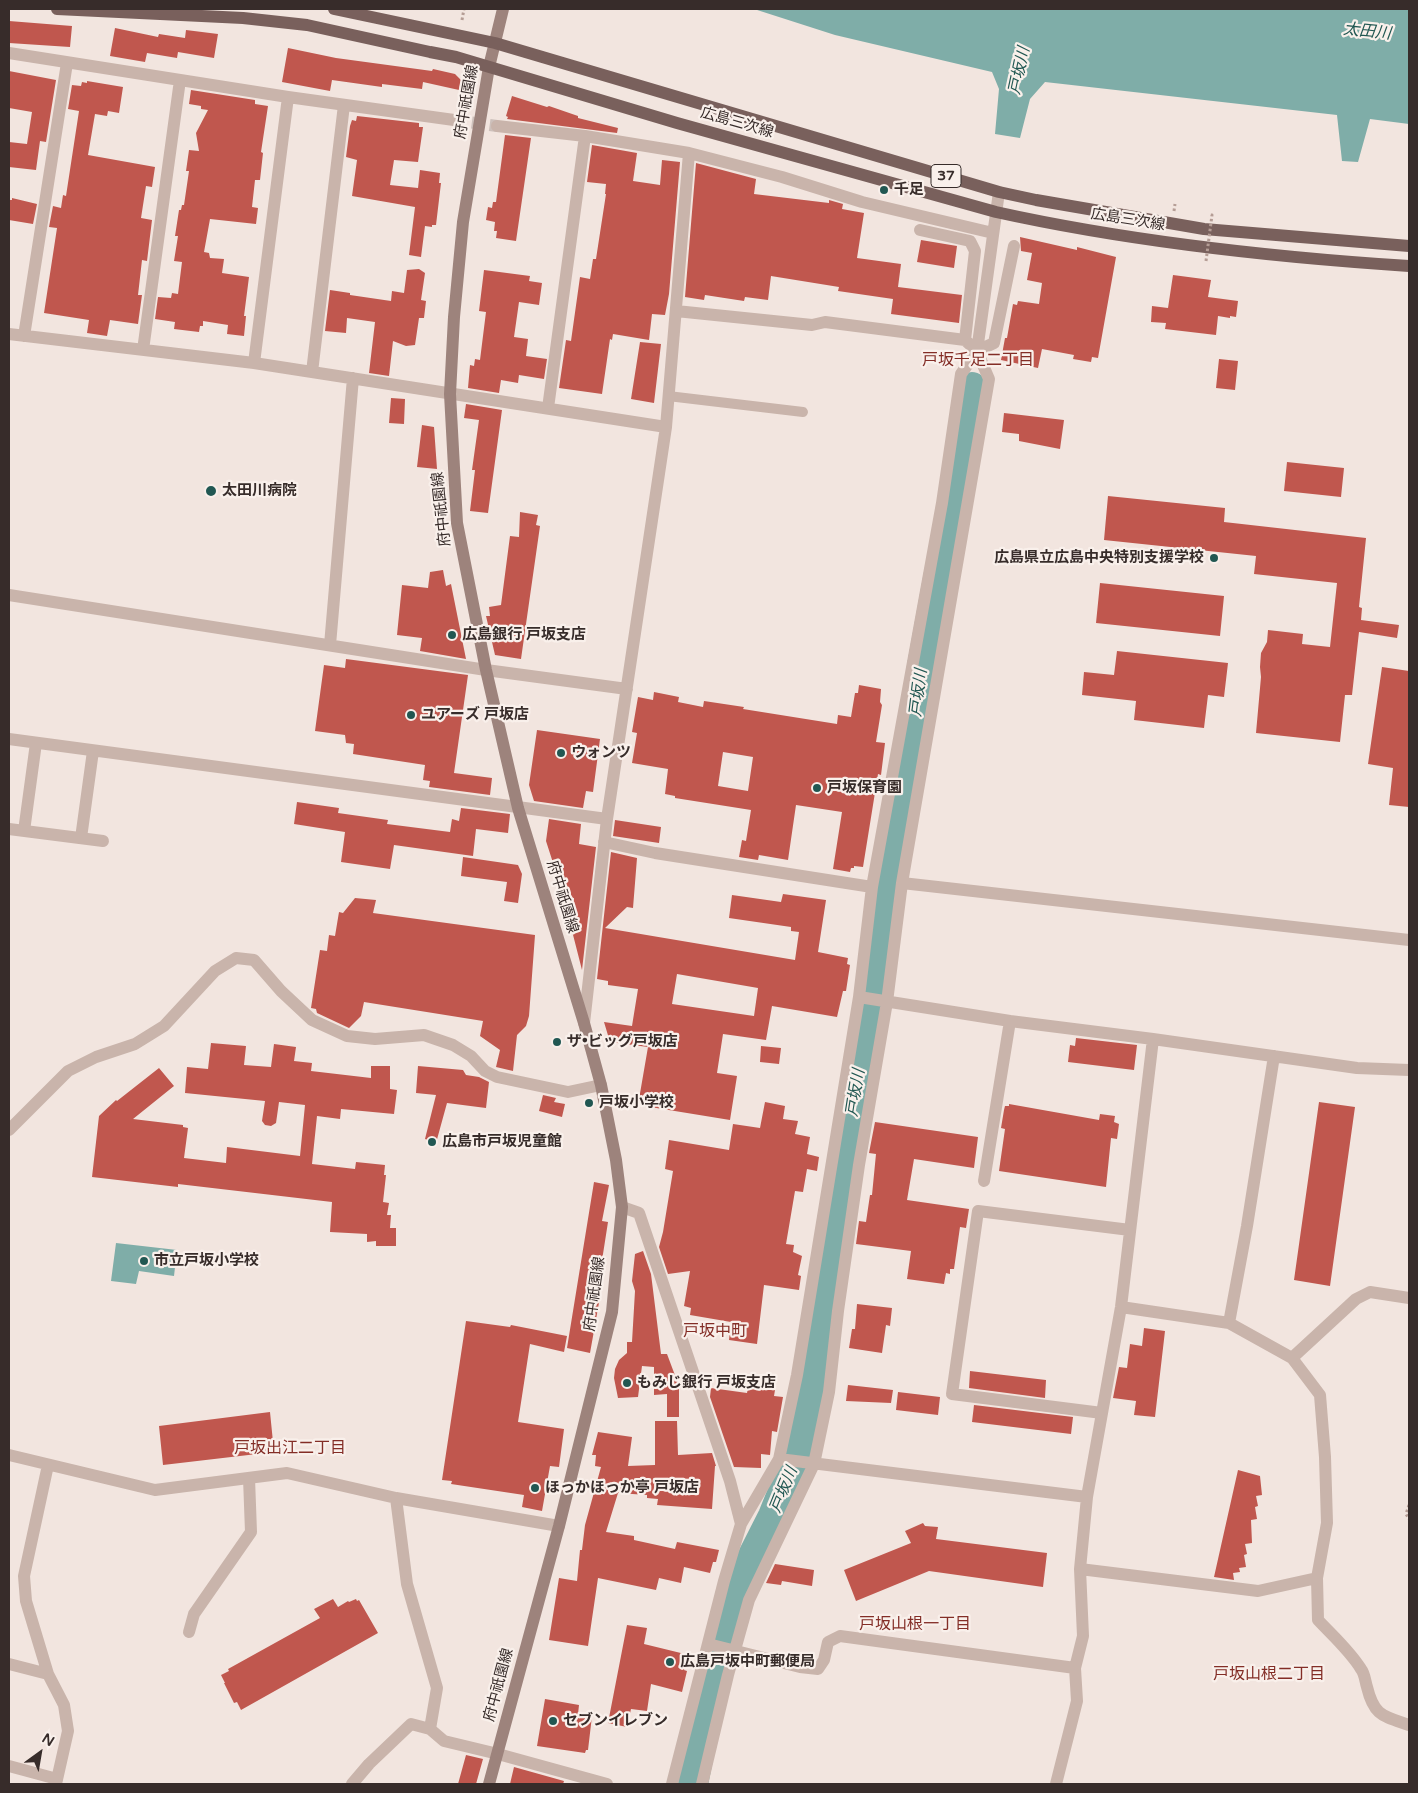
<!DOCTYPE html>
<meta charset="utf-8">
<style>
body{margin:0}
#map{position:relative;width:1418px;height:1793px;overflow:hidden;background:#f2e5df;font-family:"Varela Round",sans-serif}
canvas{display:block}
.frame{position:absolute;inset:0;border:10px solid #372c2a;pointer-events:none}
.north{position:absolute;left:15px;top:1728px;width:50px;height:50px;-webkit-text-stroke:4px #f9f0eb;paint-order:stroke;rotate:32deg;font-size:14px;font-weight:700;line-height:20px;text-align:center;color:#372c2a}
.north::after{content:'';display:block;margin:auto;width:18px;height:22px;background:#372c2a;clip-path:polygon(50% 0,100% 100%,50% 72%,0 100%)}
</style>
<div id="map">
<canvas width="1418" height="1793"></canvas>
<div class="frame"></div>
<div class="north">N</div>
</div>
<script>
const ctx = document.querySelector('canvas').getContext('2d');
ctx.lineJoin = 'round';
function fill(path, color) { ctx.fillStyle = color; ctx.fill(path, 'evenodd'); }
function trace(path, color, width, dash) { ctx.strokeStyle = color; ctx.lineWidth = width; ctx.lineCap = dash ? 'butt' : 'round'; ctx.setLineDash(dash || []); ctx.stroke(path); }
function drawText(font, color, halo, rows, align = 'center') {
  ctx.font = font + ' "Varela Round","Noto Sans JP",sans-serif'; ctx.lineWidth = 4.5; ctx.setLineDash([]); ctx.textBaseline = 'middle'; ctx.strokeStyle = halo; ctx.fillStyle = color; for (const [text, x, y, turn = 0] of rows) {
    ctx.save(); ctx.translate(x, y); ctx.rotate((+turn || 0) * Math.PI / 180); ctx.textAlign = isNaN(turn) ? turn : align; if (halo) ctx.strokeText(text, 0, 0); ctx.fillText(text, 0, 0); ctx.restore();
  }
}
const water = new Path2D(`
 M754 9H1409V124L1370 119 1358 162 1342 161 1337 115 1045 82 1030 99 1020 138 995 134 999 89 992 72 835 35Z
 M116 1243 177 1250 174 1276 139 1271 136 1284 111 1281Z`);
const river = new Path2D(`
 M693 1784 714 1679 739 1583 773 1516 803 1442 819 1356 843 1166 909 775 922 666 939 573 959 491 964 435 972 387`);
const building = new Path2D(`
 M9 21 72 26 70 47 9 43Z
 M115 28 158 37 159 34 185 38 186 30 218 34 214 58 178 52 177 58 147 53 145 62 110 56Z
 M288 48 336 58 432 71 433 69 455 74 461 80 459 90 423 82 422 89 382 84V87L332 80 330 91 282 82Z
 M9 71 56 80 46 142 40 141 36 170 9 167V142L27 144 32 112 9 108Z
 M87 81 123 87 119 113 108 111 107 116 95 114 88 155 155 167 152 187 146 186 141 218 152 220 147 261 142 260 138 295H142L138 324 110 320 107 336 87 333 89 320 44 313 57 228 49 227 53 206 61 208 63 195 66 196 79 111 68 109 72 85 81 86 82 82 87 83Z
 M191 90 255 100V104L268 106 261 152 263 153 260 180H255L252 207 258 208 256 224 210 219 204 252 209 253 210 258 224 259 222 273 249 277 244 316H246L244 336 227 334 228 325 203 321V326H200L199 332 174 329 175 322 155 319 158 297 171 298 172 293 178 294 182 262 174 261 178 236H175L179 210H181L182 205H184L189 171H186L189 150 199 151 196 133 208 110 201 109V106L189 104Z
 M512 96 547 107 549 106 578 116V118L618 128 617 133 507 119 508 117 506 116Z
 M357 116 419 123V127H423L418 162 394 160 390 185 418 188 420 170 440 173 439 183H441L436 225H432V227L425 226 421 257 409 255 415 207 352 196 357 160 346 157 350 126 352 120 356 121Z
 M505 135 531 138 516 241 496 238 497 231H494L495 222 486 220 488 207 492 208 493 202H496Z
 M592 145 637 153 633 181 660 185 662 160 680 162 669 294 665 315 652 314 649 340 613 334 612 340 610 339 602 394 559 388 566 340 571 341 580 277 590 279 593 259H596L606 194H605L606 184 587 182Z
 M696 163 756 179 754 194 829 203V200L843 204 842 209 864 213 857 258 901 264 898 287 962 295 959 323 891 314 893 299 838 291 839 287 771 276 768 300 745 297 744 301 705 295 704 300 685 297Z
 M12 198 37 204 33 224 9 220V200H12Z
 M1020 237 1077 250V247L1116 257 1098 358 1092 357 1091 362 1073 359 1074 355 1042 349 1038 368 1001 360 1005 338H1007L1013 304 1017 305 1018 301 1039 304 1042 283 1027 280 1032 253 1021 251Z
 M921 240 957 246 954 268 917 262Z
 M419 269 425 273 421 300 426 301 424 318H419L415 345 406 346 393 341 389 376 369 373 375 322 347 318 346 333 325 331 330 290 350 293V295L391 301 392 291 404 293 407 270Z
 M484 270 530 276 529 281 542 283 539 305 519 302 514 337 528 339 526 356 547 359 544 379 519 375 518 383 501 380 499 393 468 388 470 365 474 366 475 359 480 360 486 312 479 311Z
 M1173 275 1211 280 1208 297 1238 301 1236 317 1230 316V318L1218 316 1216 335 1165 329 1166 323 1151 322 1152 306 1168 308Z
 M640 342 661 344 654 403 631 399Z
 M1219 359 1238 361 1235 390 1216 388Z
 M391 398 405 399 404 424 389 423Z
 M466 404 502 410 488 513 470 511 475 470H472L479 420 464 418Z
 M1004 413 1064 420 1060 449 1019 441V434L1002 432Z
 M422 425 434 427 437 469 417 467Z
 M1287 462 1344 468 1341 497 1284 491Z
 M1108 496 1225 508 1224 522 1366 538 1359 607 1362 608 1361 620 1399 625 1397 638 1359 632 1352 695H1345L1340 742 1256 733 1261 677 1260 667 1261 653 1267 642 1268 630 1303 634 1302 644 1330 647 1337 583 1254 574 1256 556 1104 540Z
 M520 512 538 515 536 525 540 526 521 659 495 655 486 616H490L489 607 501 605 510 536 519 537Z
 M443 570 446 586 451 584 466 659 420 651 422 638 397 635 402 585 428 588 430 572Z
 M1100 583 1224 596 1220 636 1096 623Z
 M1117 651 1228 663 1224 697 1208 695 1204 728 1134 720 1136 701 1082 695 1084 672 1114 675Z
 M346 659 468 675 454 773 492 778 490 795 429 787 430 781 423 780 425 765 353 754 354 744 346 743 345 735 315 731 324 665 345 668Z
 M1382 667 1409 671V807L1389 805 1393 768 1368 764Z
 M859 685 881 689 880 702 882 705 876 742 885 743 881 775 878 774 863 867 854 866V868H851L850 872 833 869 842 812 796 805 788 860 759 855 758 860 739 857 742 840 746 841 751 810 675 798V796L665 794 668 769 632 763 637 733 632 732 638 697 653 700 654 692 679 697 678 702 703 707 704 701 744 707 743 709 837 724 838 715 851 717 855 693H858ZM723 752 753 757 748 791 718 786Z
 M537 730 600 739 593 792 586 791 583 808 534 801 529 785Z
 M297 802 339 808 338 813 388 820 387 824 450 832 452 819 459 821 461 808 510 814 508 833 476 829 473 856 394 845 390 869 341 862 345 832 294 824Z
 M549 819 581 824 579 844 596 847 582 970 570 923 574 898 564 897 546 841Z
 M615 820 661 827 659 843 613 836Z
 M611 852 637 858 633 908 627 907 605 928 795 960 799 932 791 931V927L729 918 732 895 781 902 783 894 826 900 818 952 848 958 847 964 850 965 846 991H843L837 1017 772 1006 766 1040 723 1034 717 1073 737 1076 730 1120 638 1105 648 1047 610 1042 604 1022 632 1026 638 989 608 985V981L597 979ZM677 974 758 988 754 1016 672 1004Z
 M463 857 518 865 522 874 518 903 504 901 507 882 461 876Z
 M355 898 376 900 373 913 535 935 529 1016 526 1026 517 1035 513 1071 496 1067 500 1050 480 1036 483 1021 364 1002 361 1016 349 1028 317 1013 316 1009 311 1008 320 950 327 951 329 935 335 936 339 912 343 913Z
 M1076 1038 1137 1045 1134 1070 1068 1062 1070 1045 1075 1046Z
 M211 1043 246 1046 244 1065 271 1067 274 1044 296 1047 294 1061 312 1063 311 1071 371 1078V1066H390V1089L397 1090 394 1114 341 1109 340 1119 317 1116 312 1164 355 1169 356 1162 385 1165 384 1175H386L383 1202 389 1203 387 1215H391L390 1228H396V1246H376V1241L367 1242V1234L330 1232 332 1202 178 1184V1187L92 1177 99 1116 116 1100 117 1101 159 1068 174 1086 133 1119 183 1125V1127L188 1128 184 1158 226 1163 227 1147 300 1156 305 1105 279 1102 276 1123 271 1126 265 1125 262 1121 265 1101 185 1093 187 1067 208 1069Z
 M761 1046 781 1048 779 1064 760 1062Z
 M418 1066 463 1070 466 1075 479 1077 489 1082 486 1108 447 1103 436 1143 425 1139 436 1095 416 1093Z
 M543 1095 556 1098 554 1102 565 1104 562 1117 539 1111Z
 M765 1102 785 1106 783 1119 798 1121 795 1134 810 1137 807 1154 819 1157 817 1171 807 1169 803 1192 795 1191 786 1244 794 1245 793 1252 802 1256 798 1275 801 1276 799 1290 764 1285 757 1344 729 1340 731 1322 690 1315 691 1308 684 1306 690 1271 668 1274 659 1247 663 1232 673 1171 665 1169 669 1140 729 1150 733 1124 760 1128Z
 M1319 1102 1355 1107 1330 1286 1294 1280Z
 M1009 1104 1099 1120 1100 1114 1115 1116 1114 1122 1119 1124 1117 1139 1111 1138 1106 1187 999 1171 1005 1129 1001 1128 1004 1110 1005 1106H1009Z
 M875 1122 978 1137 974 1168 914 1159 907 1200 969 1209 966 1228 960 1227 954 1269H950V1274L946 1273 944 1284 907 1279 911 1251 856 1244 859 1221 866 1222 870 1195H872L876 1154 869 1153Z
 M594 1182 609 1185 602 1221 608 1222 598 1286H602L590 1353 567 1348Z
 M643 1251 651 1274 661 1354H667L679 1386V1417H667V1394L654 1395V1367L642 1366 638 1397 618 1398 614 1378 615 1369 619 1360 627 1353V1342H632L635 1291 632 1281 635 1254Z
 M857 1304 892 1308 890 1326 886 1325 882 1353 849 1348 852 1329H855Z
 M466 1321 510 1327 511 1325 567 1336 564 1352 530 1344 518 1422 564 1429 559 1467 550 1466 542 1511 522 1507 524 1495 451 1484 452 1481 442 1480Z
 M1144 1328 1165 1331 1155 1417 1134 1415 1136 1401 1113 1398 1119 1367 1127 1368 1130 1344 1142 1346Z
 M970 1371 1046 1380 1045 1398 969 1388Z
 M848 1385 893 1390 891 1403 846 1401Z
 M711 1388 747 1393 748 1388 775 1390 774 1396 783 1397 777 1432 772 1431 770 1455 761 1454V1468L734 1467 710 1397Z
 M898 1392 940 1397 938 1415 896 1410Z
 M974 1405 1073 1417 1071 1434 972 1422Z
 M270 1412 274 1452 163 1465 159 1426Z
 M655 1421H677L678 1455 712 1453 716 1466H715L712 1509 657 1505 658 1499 647 1498V1495L618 1493 606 1532 634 1536V1540L675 1549 677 1542 719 1550 716 1562H713L710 1573 684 1567 681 1583 659 1578 656 1590 598 1578 588 1646 549 1640 559 1578 577 1581 580 1550H582L585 1525 601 1467 595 1466 596 1455H592L598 1432 632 1437 628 1466 655 1465Z
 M1238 1470 1260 1476 1262 1495 1256 1496 1258 1506 1255 1507 1257 1519 1251 1520 1252 1543 1245 1544 1247 1554 1244 1555 1246 1567 1239 1568 1240 1572 1233 1573 1234 1580 1214 1577Z
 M923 1523 925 1526 938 1527 936 1539 1047 1553 1043 1587 929 1571 856 1601 844 1570 911 1543 905 1531Z
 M775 1564 814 1570 812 1586 782 1581 781 1585 766 1583Z
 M333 1599 338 1607 348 1601 349 1602 356 1599 357 1601 359 1600 378 1633 241 1710 237 1702 234 1703 224 1683H225L221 1675 229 1671 228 1669 320 1618 314 1609Z
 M627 1625 647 1628 644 1644 689 1655 684 1670 687 1671 682 1692 651 1684 647 1711 631 1709 627 1727 608 1723Z
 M545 1699 579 1705 578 1714 592 1716 588 1750H586L585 1753 537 1746Z
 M466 1755 483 1759 476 1784H458Z
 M514 1767 564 1781 563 1784H510Z`);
const streetTunnel = new Path2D(`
 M454 120 497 126`);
const path = new Path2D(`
 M462 20 464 9
 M1174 211 1175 204
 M1409 1505 1406 1514 1409 1519`);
const lane = new Path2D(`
 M668 396 803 412`);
const street = new Path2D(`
 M9 53 288 97 454 120
 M497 126 585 136 689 153 782 177 862 202 993 233
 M920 230 970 241 975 251 965 340
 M676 311 812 325 825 322 965 340 977 351 989 379 902 883 887 1002 859 1165 838 1311 829 1392 814 1464 749 1600 728 1675 702 1784
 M9 334 254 363 666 427
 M24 336 67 63
 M143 350 180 80
 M977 351 999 192
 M254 363 288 97
 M312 372 344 105
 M548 408 585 136
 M9 595 486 670 627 689
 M330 645 353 378
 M9 739 607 819
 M9 829 103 841
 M24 831 36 743
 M81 838 93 751
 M604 842 655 853 872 887
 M902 883 1409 940
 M859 997 1010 1021 1153 1039 1357 1068 1409 1070
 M584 1023 607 819 666 427 689 153
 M9 1130 68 1071 96 1057 135 1044 164 1026 215 971 236 958 254 960 281 991 312 1020 347 1036 375 1039 424 1035 453 1045 471 1056 485 1071 497 1077 568 1092 601 1085
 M984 1181 1010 1021
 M622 1207 639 1213 730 1481 741 1524
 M1121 1307 1229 1323 1292 1358 1320 1395 1325 1457 1327 1523 1317 1578 1318 1620C1333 1636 1350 1651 1361 1669 1365 1674 1365 1681 1367 1687 1374 1716 1383 1716 1409 1725
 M1229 1323 1247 1226 1274 1056
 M1292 1358 1356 1299 1370 1292 1409 1298
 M1102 1413 952 1394 978 1211 1130 1230
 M9 1455 155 1490 287 1473 396 1498 559 1526
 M779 1459 1087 1497
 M48 1465 24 1576 26 1601 48 1674 64 1705 68 1731 56 1784
 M396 1498 407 1584 437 1688 430 1729 444 1741 498 1754 607 1784
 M1080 1569 1258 1591 1317 1578
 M189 1632 194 1614 251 1532 249 1478
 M708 1644 800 1667 818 1669 824 1660 828 1642 840 1636 1075 1668
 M9 1664 48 1674
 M9 1766 57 1779
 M352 1784 369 1764 411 1724 430 1729
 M672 1784 724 1581 741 1524 779 1459 797 1375 859 997 872 887 942 503 961 374 977 351 994 343 1014 246
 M1056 1784 1077 1701 1075 1668 1083 1636 1080 1569 1087 1497 1121 1307 1153 1039`);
const secondary = new Path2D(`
 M489 1784 559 1526 612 1312 622 1207 616 1160 601 1085 584 1023 518 808 486 670 457 523 450 394 454 317 463 222 489 67 503 9`);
const primary = new Path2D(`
 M57 9 243 18 307 25 430 52 456 57 677 123 996 212C1132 242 1270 257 1409 266
 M334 9 495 43 999 192 1036 200 1204 229 1409 246`);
const pathBridge = new Path2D(`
 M1206 261 1212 215H1209`);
const markers = [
 [884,190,5,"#215752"],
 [211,491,6,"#215752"],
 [1214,558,5,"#215752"],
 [452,635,5,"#215752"],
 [411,715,5,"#215752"],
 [561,753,5,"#215752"],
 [817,788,5,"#215752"],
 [557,1042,5,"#215752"],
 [589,1103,5,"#215752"],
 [432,1142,5,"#215752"],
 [144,1261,5,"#215752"],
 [627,1383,5,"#215752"],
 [535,1488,5,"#215752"],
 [670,1662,5,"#215752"],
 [553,1721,5,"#215752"]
];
const shields = [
 [946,176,30]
];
const shieldNames = [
 ["37",946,176]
];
const streetNames = [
 ["府中祇園線",467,102,-80],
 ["広島三次線",737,123,16],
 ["広島三次線",1128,220,9],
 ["府中祇園線",442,509,-96],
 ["府中祇園線",562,897,73],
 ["府中祇園線",595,1294,-82],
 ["府中祇園線",499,1685,-75]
];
const poiNames = [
 ["千足",894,190],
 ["太田川病院",222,491],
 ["広島県立広島中央特別支援学校",1204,558,"right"],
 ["広島銀行 戸坂支店",462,635],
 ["ユアーズ 戸坂店",421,715],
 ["ウォンツ",571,753],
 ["戸坂保育園",827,788],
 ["ザ•ビッグ戸坂店",567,1042],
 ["戸坂小学校",599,1103],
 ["広島市戸坂児童館",442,1142],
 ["市立戸坂小学校",154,1261],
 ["もみじ銀行 戸坂支店",637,1383],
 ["ほっかほっか亭 戸坂店",545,1488],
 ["広島戸坂中町郵便局",680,1662],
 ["セブンイレブン",563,1721]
];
const waterNames = [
 ["太田川",1367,32,6],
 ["戸坂川",1020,71,-78],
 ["戸坂川",919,693,-83],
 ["戸坂川",856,1093,-81],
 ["戸坂川",784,1490,-68]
];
const neighbourhoodNames = [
 ["戸坂千足二丁目",978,361],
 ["戸坂中町",715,1332],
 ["戸坂出江二丁目",290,1449],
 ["戸坂山根一丁目",915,1625],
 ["戸坂山根二丁目",1269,1675]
];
fill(water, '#7fada8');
trace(river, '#7fada8', 30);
fill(building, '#c0574e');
trace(streetTunnel, '#cdc0bb', 12, [12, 6]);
trace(path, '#b59d95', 3, [2.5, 2.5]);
trace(lane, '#c9b4ab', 10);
trace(street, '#c9b4ab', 12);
trace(secondary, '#9d837c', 12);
trace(primary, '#79605c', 12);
trace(pathBridge, '#b59d95', 3, [2.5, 2.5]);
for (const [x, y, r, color] of markers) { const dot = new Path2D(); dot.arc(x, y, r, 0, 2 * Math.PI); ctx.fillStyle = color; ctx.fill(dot); trace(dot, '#f9f0eb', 2); }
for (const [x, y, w] of shields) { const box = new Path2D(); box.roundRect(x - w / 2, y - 11.5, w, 23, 4); ctx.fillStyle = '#f9f0eb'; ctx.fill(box); trace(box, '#372c2a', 1); }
drawText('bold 14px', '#372c2a', null, shieldNames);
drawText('15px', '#372c2a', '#f9f0eb', streetNames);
drawText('bold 15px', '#372c2a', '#f9f0eb', poiNames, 'left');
drawText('italic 16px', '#215752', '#f9f0eb', waterNames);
drawText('16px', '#832d26', '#f9f0eb', neighbourhoodNames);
</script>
